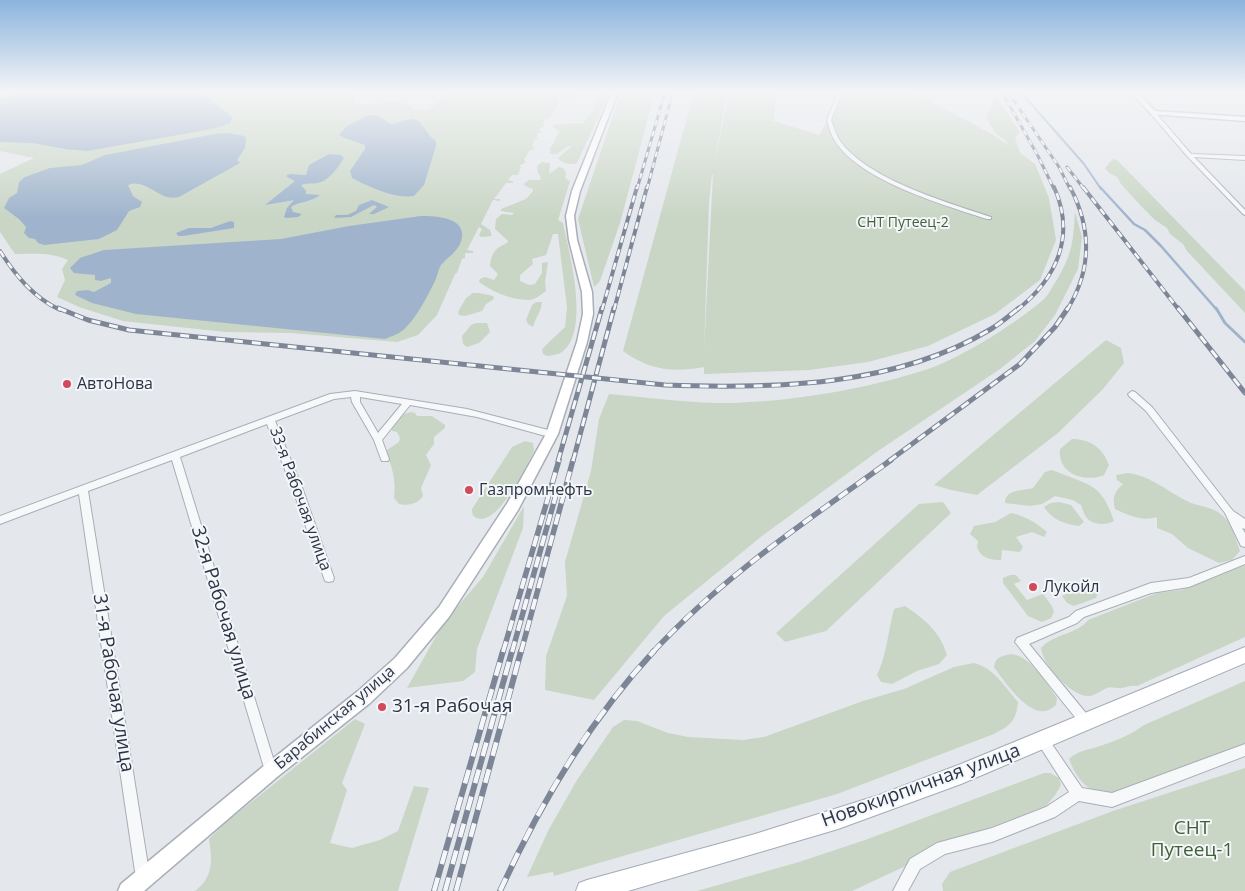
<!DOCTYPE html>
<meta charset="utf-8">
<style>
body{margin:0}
canvas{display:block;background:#e4e7ec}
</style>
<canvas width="1245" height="891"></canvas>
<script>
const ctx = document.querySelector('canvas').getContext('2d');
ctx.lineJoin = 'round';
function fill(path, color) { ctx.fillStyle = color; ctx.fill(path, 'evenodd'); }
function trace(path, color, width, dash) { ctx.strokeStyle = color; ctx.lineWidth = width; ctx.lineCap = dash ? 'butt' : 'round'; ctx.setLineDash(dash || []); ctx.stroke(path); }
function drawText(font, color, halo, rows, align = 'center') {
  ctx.font = font + ' "Open Sans",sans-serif'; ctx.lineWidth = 4; ctx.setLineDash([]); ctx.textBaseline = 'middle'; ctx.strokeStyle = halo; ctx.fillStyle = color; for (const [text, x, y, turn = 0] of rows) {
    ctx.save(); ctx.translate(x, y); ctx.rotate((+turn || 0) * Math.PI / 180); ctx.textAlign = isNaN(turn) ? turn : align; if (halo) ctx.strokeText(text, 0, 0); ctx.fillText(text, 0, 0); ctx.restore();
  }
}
const green = new Path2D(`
 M19 92H355L353 95 356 104C372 106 388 99 404 103 412 106 418 112 427 110 435 107 442 97 448 92L578 93 576 100 571 103 569 99 558 97 557 100 560 102 549 119H545L543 124 545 126 540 128 539 130 542 132 538 133 536 137 539 139 534 140 532 146 535 148 529 151 524 160 526 162 519 166 521 167 518 175H512L508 180 513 181V183H506L494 199H500V201L493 200 481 224 490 230 492 236 481 237 479 235 482 229 479 227 467 250 473 251V253H465V258L462 259 457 273 455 274 437 315 418 335 397 342 291 333 225 332 123 321 79 307 57 297 65 280 62 269 68 260C50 252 34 254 15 254L0 232V174L34 158 0 151V97Z
 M600 92H610L577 163C570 165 563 164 558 158L572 146C563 145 560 157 550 154V148C556 143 555 136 560 131L553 127 554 125C559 124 579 123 582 124L595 108V100Z
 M621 92H655L620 223 600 281 594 287 578 219Z
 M694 92H727L714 166 729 92H776L774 121 819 135 844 92H913L992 134 1008 145 1006 141 996 134 986 117 996 96 1020 132 1015 138 1020 153 1035 164 1049 198 1056 240 1040 280 995 314 928 346 868 362 809 370 704 374V367C673 373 649 370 623 351ZM712 175H713L704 351 709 202Z
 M1113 159 1117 160 1245 291V313L1187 251 1183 244 1170 234 1167 228 1155 220 1141 206 1121 184 1117 177 1108 172 1105 168Z
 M542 162 550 163 549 174 559 167 563 168 566 172 565 178 570 181 558 220 563 223C569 252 591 331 562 352 558 355 552 355 547 356L543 354 542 349 565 327 567 307 558 234H553L546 255 532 259 533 264 520 275V281L529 285 535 284 542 273V263L548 262 545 282 546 291C541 295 535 300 528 300 511 300 491 291 479 282L480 279 485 277 494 280 498 274 490 266C491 254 495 248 507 243L508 241 495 229 496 219 502 214 512 215 514 213 501 211V209L526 199 533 191V189L525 186 524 184 529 180H540L541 177 538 173 537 166Z
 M1075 212 1082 237 1078 269 1055 315 1035 341 1000 369 878 451 762 536 664 616 594 700 545 690 546 656 567 596 565 562 591 471 599 419 609 394C644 397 680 402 715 403 781 404 869 389 931 368 962 357 1020 321 1044 299 1049 295 1051 288 1055 283 1072 255 1073 244 1075 212Z
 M473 293H479L493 296 494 299 486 304 482 311 465 316 459 315 458 312 466 298Z
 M536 302H542C541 312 536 317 533 327L528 324 526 320 532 305Z
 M476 323H487L490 332 479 343 467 347 463 344 462 336 471 325Z
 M1106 340 1121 348 1124 363 1103 389 1058 433 977 495 951 490 934 485Z
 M411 412 415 413 417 416H432L445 425V428L434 437V444L426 455 431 465 421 488 423 496C418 504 408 506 399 504L394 498C396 482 393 468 386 453L387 450 399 442 400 438 397 432 392 431V428L401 415Z
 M1072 439C1090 439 1103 448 1109 465L1104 475C1085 483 1057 474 1060 449Z
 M525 441 533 443 534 451C526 466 498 527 477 518 473 517 472 514 472 509L512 447Z
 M1052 470C1087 485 1101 481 1114 521 1106 525 1093 526 1086 517 1084 514 1082 508 1081 505L1073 500 1055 496 1042 504 1030 506 1005 503C1005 489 1022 491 1033 488L1045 472Z
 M1128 473C1152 476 1169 493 1191 503 1202 507 1214 507 1223 516 1232 524 1236 540 1240 551L1232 560 1219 563 1188 548 1172 534 1157 528V517C1142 522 1128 515 1115 509 1112 498 1114 492 1123 484L1117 480 1116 475Z
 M943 502 951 513 826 631 785 642 776 633 919 504Z
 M1059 502 1071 505 1084 522 1079 526C1064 524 1053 520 1044 507L1051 503Z
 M524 506 523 528 477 649 475 672 463 681 407 688 444 622 483 577Z
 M1011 513C1025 516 1037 523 1047 532L1044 537 1032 532 1016 537 1023 547 1020 552 1002 550 1001 560C990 560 981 558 977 547L978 541 970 534 974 526 995 522Z
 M1245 565V637L1137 686C1130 685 1128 687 1122 688 1117 689 1112 686 1107 688 1101 690 1097 695 1090 696 1072 698 1042 664 1041 648 1054 633 1077 635 1088 620L1157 593 1181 590Z
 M1010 575H1016L1021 581 1014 584 1027 600 1043 594 1052 606 1054 612 1051 618 1042 622 1028 616 1003 583V578Z
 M1085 585 1091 586 1098 592 1096 598 1074 606 1067 603 1062 596Z
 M905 606C924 619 940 631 947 655L939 664 917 671 892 684 881 682 877 675C887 654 888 631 894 609Z
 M1011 654C1031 656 1046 683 1057 698L1056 705C1053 707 1050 710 1046 711 1027 715 1004 681 994 667 995 657 1002 656 1011 654Z
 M974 663C994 668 1005 687 1018 702 1016 721 1011 725 994 734L837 794 554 876 553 872 527 877 549 829 577 780 613 727 624 720 637 721 668 733 688 737 743 740 764 737 863 701 904 689 954 667Z
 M1245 681V745L1112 796C1088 793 1077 780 1069 759 1077 751 1087 750 1097 747 1113 742 1131 735 1144 725Z
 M355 719 365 724 342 783 347 790 330 843 352 848 380 840 398 831 414 786 429 788 398 891H195C214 877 212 859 209 839L224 824Z
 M1245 768V891H943L942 884 950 872 1113 811Z
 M1044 773H1050L1059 778 1061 785 1056 794 1046 806 981 831 852 891H697L799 862 865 840Z`);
const water = new Path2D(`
 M30 92 49 95 87 92H188L208 97 232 117 231 123 212 129 87 151 65 149 33 143 0 142V99L18 93Z
 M369 115C381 114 382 120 391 124 398 123 405 120 411 119 422 118 426 135 436 141V146L424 185 414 196C395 199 369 187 352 178L350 171 365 149V145L345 138 339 135 347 126Z
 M228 133 244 136 246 139 245 148 237 160 240 163 179 197C175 198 171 198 167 197 154 193 142 179 128 185L133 196 142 202 140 207 129 211 117 230 99 239 44 245 38 243 35 239 29 238 24 233 26 227 19 219 4 208 9 198 17 193 19 182 25 177 50 168 82 165 105 155 215 134Z
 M329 154 341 155 344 158C339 166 330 179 321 182 315 185 308 182 301 185L306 191V194L320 195C312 202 300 201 291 207L293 212 302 214 298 217 286 218 284 217 287 208 294 200 265 205 295 181 287 177V175L290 174 306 175 309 165Z
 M372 200 389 207 374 214H369L377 207 374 205 351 217 334 218 336 215H347L356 211 359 205Z
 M421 216C436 216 469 217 461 242 457 252 447 258 441 265 438 270 437 278 434 283 427 297 413 325 399 333 395 335 390 337 385 339L136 314 92 303 75 295 77 291 88 290 94 292 111 283V278L101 281 95 280V275L74 273 70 268 80 258 104 250 281 239 349 226Z
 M230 221 234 222V228L183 236H178L176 233 189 228H211Z`);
const streamFar2 = new Path2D(`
 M1020 92 1023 95
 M1025 97 1084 164 1101 189`);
const streamFar1 = new Path2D(`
 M1100 187 1134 224 1145 230 1161 246 1217 310`);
const stream = new Path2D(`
 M1216 308 1225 323 1245 342`);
const street = new Path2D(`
 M838 92H842L831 120C834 127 836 135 840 141 867 179 948 203 991 217V219H987C944 205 860 181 835 141 831 135 829 127 827 120Z
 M1151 112H1155L1191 154 1245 156V160L1194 157 1245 210V215L1243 214 1187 156 1151 114Z
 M355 391 467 409 552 431 556 434 552 437 542 435 477 417 410 405 382 440 389 459 388 461H382L381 459 374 440 352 402 351 397 334 399 275 421 303 490 334 578 333 581 329 582 325 581 324 578 293 490 267 424 180 457 277 771 275 775 271 777 267 775 265 771 172 460 88 491 150 878 148 883 143 885 138 883 136 878 79 494 0 524V516L330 394ZM360 397 402 404 378 433 360 402Z
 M1132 391 1135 392 1152 407 1233 511 1245 519V529L1242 528 1245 533V547L1241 546 1225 513 1146 411 1129 396 1128 394Z
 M1245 556V564L1189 587 1151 593 1084 617 1077 623 1029 644 1090 718 1092 722 1090 726 1086 728 1082 726 1015 642 1017 638 1069 617 1076 611 1151 583 1189 578Z
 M1043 735 1047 737 1082 788 1112 793 1245 744V756L1112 807 1079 801 1055 817 992 842 945 854 920 869 908 891H893L910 859 937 843 992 828 1046 807 1069 792 1039 745 1037 741 1039 737Z`);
const secondary = new Path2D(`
 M612 92H618L580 191 574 216 577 240 592 292 593 314 587 342 558 434 518 510 449 617 407 668 370 703 277 777 144 891H118L121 884 265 765 358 691 395 658 439 607 508 502 546 434 577 342 583 314 582 292 569 240 566 216 572 191Z
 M1131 92H1137L1155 111 1245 117V121L1151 114Z`);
const primary = new Path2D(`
 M1245 647V663L961 784 838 829 628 891H576L579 883 587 880 755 834 879 795 961 764Z`);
const railFar4 = new Path2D(`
 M1002 92 1038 156 1054 189
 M1010 95 1059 167 1070 189
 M1067 167 1084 189
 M637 189 665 92
 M647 189 671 99`);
const railFar3 = new Path2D(`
 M1083 187 1179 310
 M0 251C16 276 33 297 60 310
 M602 310 637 187
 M614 310 647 187
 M1017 310C1057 278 1076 236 1054 187
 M1067 310C1092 270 1092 229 1070 187`);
const railFar2 = new Path2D(`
 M58 308 88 320 129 330 665 385C774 389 895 387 991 329 1001 323 1010 315 1019 308
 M1178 308 1245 393
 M558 461 602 308
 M573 461 614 308
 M889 461 1020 364 1055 327 1068 308`);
const railFar1 = new Path2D(`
 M503 652 559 460
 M512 652 557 491
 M521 652 573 460
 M653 652C723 576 807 521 891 460`);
const rail = new Path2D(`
 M434 891 503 651
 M445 891 512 651
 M456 891 521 651
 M500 891C540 804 588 722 654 651`);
const markers = [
 [67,384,5,"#d1495b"],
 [469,490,5,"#d1495b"],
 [1033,587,5,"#d1495b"],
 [382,707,5,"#d1495b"]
];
const farParknames = [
 ["СНТ Путеец-2",903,223]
];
const poiNames = [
 ["АвтоНова",77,384],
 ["Газпромнефть",479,490],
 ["Лукойл",1043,587]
];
const streetNames = [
 ["33-я Рабочая улица",300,499,70],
 ["Барабинская улица",335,718,-40]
];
const nearStreetnames = [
 ["32-я Рабочая улица",223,613,73],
 ["31-я Рабочая улица",113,683,81],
 ["Новокирпичная улица",921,786,-20]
];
const nearPoinames = [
 ["31-я Рабочая",392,707]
];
const nearParknames = [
 ["СНТ",1192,829],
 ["Путеец-1",1192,851]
];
fill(green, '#c9d6c5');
fill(water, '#9fb4cc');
trace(streamFar2, '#9fb4cc', 2);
trace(streamFar1, '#9fb4cc', 2.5);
trace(stream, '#9fb4cc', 3);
trace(street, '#a9aeb7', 2);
trace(secondary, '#a9aeb7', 3);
trace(primary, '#a3abb8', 2);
fill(street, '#f7f8fa');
fill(secondary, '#fff');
fill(primary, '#fff');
trace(railFar4, '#7d8696', 3);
trace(railFar3, '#7d8696', 4);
trace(railFar2, '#7d8696', 5);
trace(railFar1, '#7d8696', 5.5);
trace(rail, '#7d8696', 6);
trace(railFar4, '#f4f6f9', 2, [5.5]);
trace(railFar3, '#f4f6f9', 2.5, [7]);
trace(railFar2, '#f4f6f9', 3, [9]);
trace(railFar1, '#f4f6f9', 4, [11]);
trace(rail, '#f4f6f9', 4.5, [14]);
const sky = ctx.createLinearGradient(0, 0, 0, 217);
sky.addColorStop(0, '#8bb4dd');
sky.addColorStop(0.42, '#f3f4f6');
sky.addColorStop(1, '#f3f4f600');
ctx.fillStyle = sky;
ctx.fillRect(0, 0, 1245, 217);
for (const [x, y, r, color] of markers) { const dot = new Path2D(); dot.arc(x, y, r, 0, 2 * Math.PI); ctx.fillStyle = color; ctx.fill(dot); trace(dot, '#f4f6f9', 2); }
drawText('14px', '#3f6138', '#f4f6f9', farParknames);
drawText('16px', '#2b3445', '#f4f6f9', poiNames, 'left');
drawText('16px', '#2b3445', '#f4f6f9', streetNames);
drawText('19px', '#2b3445', '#f4f6f9', nearStreetnames);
drawText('19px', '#2b3445', '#f4f6f9', nearPoinames, 'left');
drawText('19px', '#3f6138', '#f4f6f9', nearParknames);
</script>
